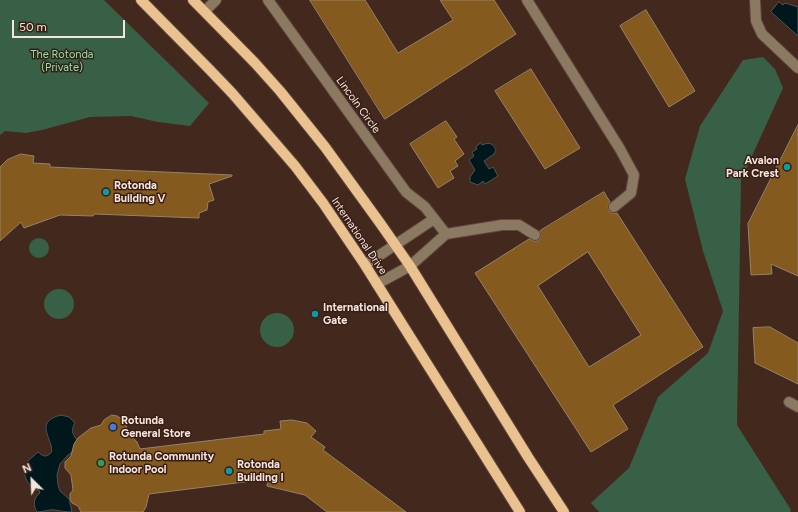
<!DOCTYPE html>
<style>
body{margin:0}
#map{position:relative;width:798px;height:512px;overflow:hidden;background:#43281e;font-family:Figtree,sans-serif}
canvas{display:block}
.north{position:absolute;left:12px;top:460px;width:40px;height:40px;-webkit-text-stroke:3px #381f15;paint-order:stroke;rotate:336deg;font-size:11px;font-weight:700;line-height:16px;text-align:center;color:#f6e4de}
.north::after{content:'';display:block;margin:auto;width:14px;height:18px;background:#f6e4de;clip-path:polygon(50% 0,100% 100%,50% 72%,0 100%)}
.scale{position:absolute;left:12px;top:20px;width:113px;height:18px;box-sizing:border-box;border:2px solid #f6e4de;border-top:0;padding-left:5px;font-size:12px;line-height:14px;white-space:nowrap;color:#f6e4de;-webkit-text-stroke:3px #381f15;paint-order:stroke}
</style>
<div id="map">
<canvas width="798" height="512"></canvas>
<div class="north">N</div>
<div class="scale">50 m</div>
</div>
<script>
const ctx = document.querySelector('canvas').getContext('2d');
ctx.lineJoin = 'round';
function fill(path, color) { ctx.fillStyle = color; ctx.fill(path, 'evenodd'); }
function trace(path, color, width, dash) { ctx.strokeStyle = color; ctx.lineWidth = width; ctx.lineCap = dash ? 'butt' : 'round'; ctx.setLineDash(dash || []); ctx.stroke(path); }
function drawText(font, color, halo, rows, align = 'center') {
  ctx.font = font + ' Figtree,sans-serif'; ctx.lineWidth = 3; ctx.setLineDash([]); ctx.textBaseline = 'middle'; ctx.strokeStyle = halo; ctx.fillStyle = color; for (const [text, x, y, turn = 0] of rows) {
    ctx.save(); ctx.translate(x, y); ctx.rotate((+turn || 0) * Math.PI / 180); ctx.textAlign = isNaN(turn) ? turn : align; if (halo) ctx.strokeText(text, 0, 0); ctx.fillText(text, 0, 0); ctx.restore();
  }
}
const green = new Path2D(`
 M0 0H104L209 103 190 126 158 122 131 116 90 117 42 130 26 133 5 131 0 135Z
 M763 57 775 69 783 88 741 180 737 425 791 510 790 512H599L591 503 629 468 658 397 708 353 723 311 703 251 685 179 700 126 743 60Z
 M29 248a10 10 0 1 1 20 0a10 10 0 1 1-20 0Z
 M44 304a15 15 0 1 1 30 0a15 15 0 1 1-30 0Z
 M260 330a17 17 0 1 1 34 0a17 17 0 1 1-34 0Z`);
const water = new Path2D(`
 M779 2 783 5 785 3 798 7V36L771 12Z
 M481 143 482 145C489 142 493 143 496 150L494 154 484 161 489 169 493 167 498 176 485 184 483 181 478 185 470 182V177L475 170 469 160 474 156 472 152 477 149 476 147Z
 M61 415 69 417 75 423C71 429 72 434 77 440L72 452 67 456 60 464 57 475 58 485 60 491 69 499 72 512C66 512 61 511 55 510 51 509 42 512 37 512 33 506 33 498 40 493L39 490C27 487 20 472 28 461 31 458 35 455 38 452 42 456 46 458 51 453 56 442 31 422 61 415Z`);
const building = new Path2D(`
 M310 0H365L398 53 453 20 440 0H494L516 34 385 119Z
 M646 10 695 91 669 107 620 26Z
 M531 69 580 148 545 169 495 91Z
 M446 121 457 137 454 139 464 154 455 161 458 166 450 171 454 178 438 188 410 144Z
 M798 125V276L771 264 772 274 751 275 748 224Z
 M21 154 34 156 33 163 50 164V167L232 175V176L209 184 214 200 208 202 207 210 199 213V218L94 214 93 216 60 215 24 228 21 222 0 241V167L7 160Z
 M604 192 610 202 608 205 609 211 612 213H617L703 347 613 405 628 429 591 452 475 273 529 239 534 241H538L541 236 540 231ZM588 252 641 335 589 367 538 286Z
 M770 327 798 343V384L755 363 753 328Z
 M112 415 117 416 122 419 126 424 127 431 137 442 140 449 264 434V431L281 429 280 421 292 420 307 423 316 431 311 437 325 447 323 450 406 512H327L305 495 267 486 268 479 149 494 146 507 143 512H81L78 506 72 503 70 499V494L73 490 71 475 65 468V462L71 456 74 444 78 438 91 428 101 425 104 420Z`);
const minor = new Path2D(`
 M268 0 406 192 425 207 446 234
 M527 0 620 149 634 175 631 193 614 207
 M755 0 756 21 762 34 798 68
 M205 11 216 0
 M365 265 434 219
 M377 284 410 266 446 234 502 225H519L535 235
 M789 402 798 407`);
const major = new Path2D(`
 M141 0 210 70 232 93 295 166 323 203 365 265 520 512
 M193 0 255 63 280 91 325 147 380 223 410 266 528 457 564 512`);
const markers = [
 [787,167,4,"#0f9aa8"],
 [106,192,4,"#0f9aa8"],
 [315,314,4,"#0f9aa8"],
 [113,427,4,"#3f7fe0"],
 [101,463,4,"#2e9e5b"],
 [229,471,4,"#0f9aa8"]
];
const parkNames = [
 ["The Rotonda",62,55],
 ["(Private)",62,68]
];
const streetNames = [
 ["Lincoln Circle",358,105,54],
 ["International Drive",359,236,56]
];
const poiNames = [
 ["Avalon",779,161,"right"],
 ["Park Crest",779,174,"right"],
 ["Rotonda",114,186],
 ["Building V",114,199],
 ["International",323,308],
 ["Gate",323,321],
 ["Rotunda",121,421],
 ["General Store",121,434],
 ["Rotunda Community",109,457],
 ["Indoor Pool",109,470],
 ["Rotonda",237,465],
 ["Building I",237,478]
];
fill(green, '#386047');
fill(water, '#00181b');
trace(water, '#4a5556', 1);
fill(building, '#845a1e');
trace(building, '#968269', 1);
trace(minor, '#60463d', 12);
trace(major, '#60463d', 12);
trace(minor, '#8c7961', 10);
trace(major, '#e9c290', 10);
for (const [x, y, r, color] of markers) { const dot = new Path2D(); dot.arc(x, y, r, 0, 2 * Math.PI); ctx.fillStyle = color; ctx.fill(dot); trace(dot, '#381f15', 1.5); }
drawText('11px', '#85e5ab', '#381f15', parkNames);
drawText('11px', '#f6e4de', '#381f15', streetNames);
drawText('bold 11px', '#f6e4de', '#381f15', poiNames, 'left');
</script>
